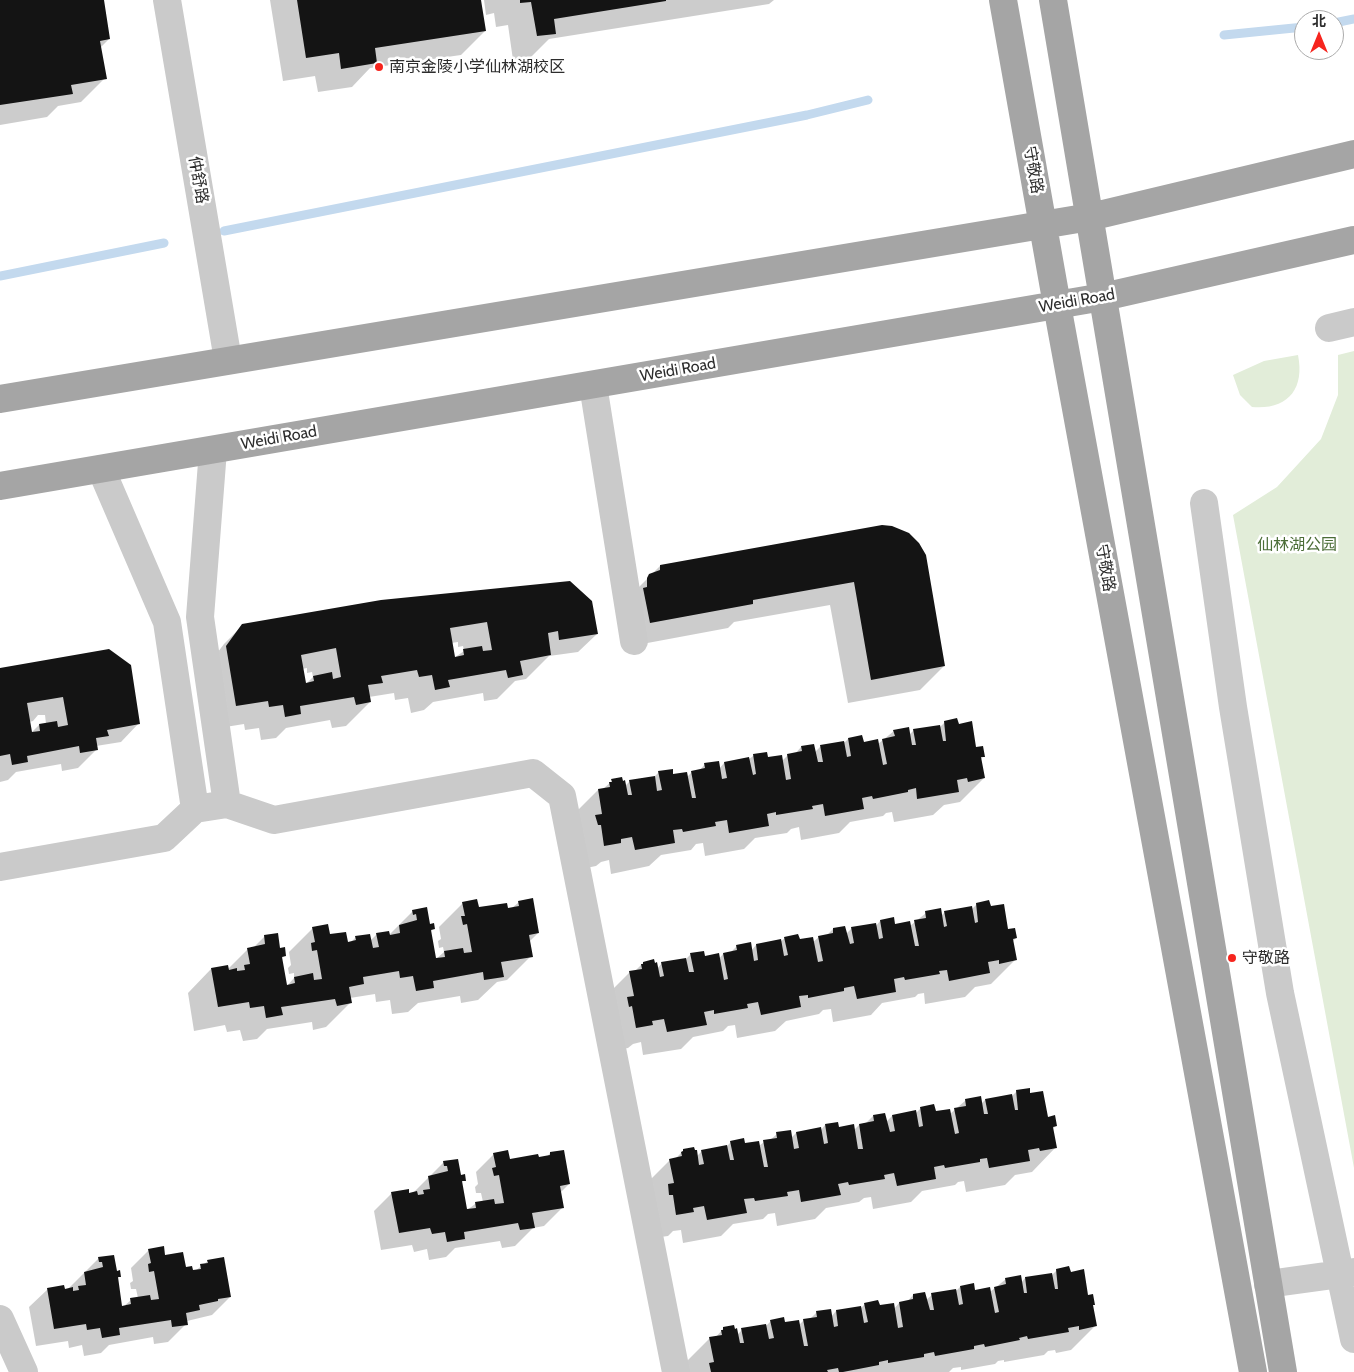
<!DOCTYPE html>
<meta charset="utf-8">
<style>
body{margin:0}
#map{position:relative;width:1354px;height:1372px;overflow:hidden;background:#fff;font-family:Cabin,"Noto Sans SC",sans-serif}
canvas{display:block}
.north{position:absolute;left:1294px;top:10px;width:50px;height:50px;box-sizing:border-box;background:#fff;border:1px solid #ababab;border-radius:50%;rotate:0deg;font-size:14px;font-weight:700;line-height:20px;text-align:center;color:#2d2d2d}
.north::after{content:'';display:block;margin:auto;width:18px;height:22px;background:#f6251e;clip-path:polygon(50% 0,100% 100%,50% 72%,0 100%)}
</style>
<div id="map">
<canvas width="1354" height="1372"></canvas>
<div class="north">北</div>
</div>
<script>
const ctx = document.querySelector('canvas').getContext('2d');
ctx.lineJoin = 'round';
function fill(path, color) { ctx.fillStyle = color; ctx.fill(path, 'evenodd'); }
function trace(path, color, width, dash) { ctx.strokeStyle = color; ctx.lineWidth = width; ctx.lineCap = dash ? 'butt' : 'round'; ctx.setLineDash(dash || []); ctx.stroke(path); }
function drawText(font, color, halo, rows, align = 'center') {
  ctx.font = font + ' Cabin,"Noto Sans SC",sans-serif'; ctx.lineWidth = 5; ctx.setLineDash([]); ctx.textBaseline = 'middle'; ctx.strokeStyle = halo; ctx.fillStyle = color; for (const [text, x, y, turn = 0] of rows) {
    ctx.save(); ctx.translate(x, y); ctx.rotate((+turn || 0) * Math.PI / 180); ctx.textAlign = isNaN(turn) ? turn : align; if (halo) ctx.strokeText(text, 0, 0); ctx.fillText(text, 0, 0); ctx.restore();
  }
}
const green = new Path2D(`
 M1354 351V1168L1233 515 1277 487 1321 439 1338 395V355Z
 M1298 355C1305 390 1287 410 1252 407L1240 395 1233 375 1264 361Z`);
const shadow = new Path2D(`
 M0 0H102L109 39 100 48 105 78 81 102 58 106 47 117 0 125Z
 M270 0H480L485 31 461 55 370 68 352 87 318 92 315 76 283 81Z
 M484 0H774L769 4 549 39 531 57 513 60 508 25 496 27 494 13 486 15Z
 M882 527 944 666 920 690 848 703 830 605 734 622 728 628 626 647 623 603 660 566Z
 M381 601 597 634 578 652 549 656 526 679 515 681 497 699 484 701 483 693 433 702 424 710 411 713 408 698 395 700 394 693 369 697 370 702 346 726 332 728 330 720 286 728 276 738 261 740 259 728 245 730 244 724 213 729 208 665 224 644 242 626ZM458 642V647L463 646 464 651 454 658 451 643ZM307 668V673L312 672 313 677 305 685 302 669Z
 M0 669 139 723 121 742 96 746V750L78 768 62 771 61 764 16 772 8 780 0 782ZM38 715H45L46 724 39 725 31 733 29 722 33 721Z
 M945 722 958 725 975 748 984 756 980 760 984 778 960 802 944 805 933 815 894 822 892 812 886 813 883 816 850 822 839 833 801 840 799 827 791 829 787 833 755 838 744 849 705 856 703 843 696 844 691 850 661 855 649 866 611 874 609 860 601 862 596 866 581 869 574 814 598 790 603 789 612 781 625 786 630 781 654 777 659 772 687 777 692 772 699 771 705 764 719 769 724 763 748 760 753 756 766 753 767 759 782 761 788 755 795 754 801 747 815 752 820 747 845 742 848 739 863 744H878L894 731 909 735 914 730 939 728Z
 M519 902 538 933 529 942 531 956 507 980 497 982 478 1000 461 1003 460 996 418 1003 408 1012 392 1014 390 1000 376 1002 375 994 350 998V1003L326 1027 313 1030 312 1022 267 1029 257 1039 243 1041 240 1030 227 1032 225 1025 194 1031 188 993 211 969H228L248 949 253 948 265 936 285 955 281 959 286 987 294 978V973L289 974 288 968 291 965 289 952 313 928 347 943H350L356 937 370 941 377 934 389 935 413 911 433 929 430 932 435 960 444 952 443 947 439 948 438 941 441 939 439 927 463 903 478 909H506L512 908Z
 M977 904 990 907 1007 931 1016 938 1012 942 1015 960 991 984 975 987 965 997 925 1004 924 993 918 994 915 997 882 1003 871 1015 833 1022 831 1009 823 1010 819 1014 786 1021 775 1031 737 1038 735 1025 728 1026 723 1031 693 1037 681 1049 643 1055 641 1042 633 1044 628 1048 612 1051 606 996 630 972 635 971 643 963 657 969 662 963 686 959 691 954 719 959 723 954 730 953 737 946 751 951 756 945 780 942 785 938 813 942 819 937 827 935 833 929 846 934 852 928 876 926 880 921 893 918 894 925 910 926 926 913 941 916 945 912 971 910Z
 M1017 1091 1029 1095 1047 1118 1056 1126 1052 1129 1055 1148 1032 1172 1015 1175 1005 1185 966 1192 964 1181 958 1182 955 1185 922 1191 911 1202 873 1209 871 1197 864 1198 859 1202 826 1208 815 1219 777 1226 775 1213 768 1214 763 1219 733 1224 721 1236 683 1243 681 1230 673 1231 668 1236 653 1238 646 1184 670 1160 675 1159 684 1150 697 1156 702 1151 726 1147 731 1142 759 1146 764 1142 770 1140 777 1134 791 1138 796 1133 821 1130 825 1125 853 1131 859 1125 866 1123 873 1116 886 1122 892 1116 916 1113 920 1109 935 1113 950 1114 966 1100 981 1104 985 1100 1011 1097Z
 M550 1153 569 1184 560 1193 562 1208 544 1226 533 1228 515 1246 502 1248 500 1241 455 1248 446 1257 429 1260 427 1249 414 1252 412 1245 381 1250 374 1211 392 1193H413L444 1162 464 1180 461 1183 466 1211 475 1204 483 1202 481 1193H476L475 1187 478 1184 476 1172 494 1154 509 1161 538 1159 547 1157Z
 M149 1250 192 1272 195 1271 208 1261 230 1297 212 1315 187 1321 186 1324 168 1342 154 1344 153 1337 109 1345 101 1353 84 1356 82 1345 69 1348 68 1341 36 1346 29 1307 48 1289H68L99 1258 120 1276 117 1279 121 1307H123L131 1300 138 1298 136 1289H131L130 1283 133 1281 131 1268Z
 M1057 1270 1070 1273 1094 1304 1092 1307 1095 1326 1071 1350 1056 1353 1055 1350 1048 1351 1044 1355 1004 1362V1360L998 1361 995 1364 961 1370V1367L953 1368 949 1372H688L686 1362 710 1338H715L723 1329 737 1335 742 1330 767 1325 771 1321 799 1325 804 1320 810 1319 817 1312 831 1317 836 1311 860 1307V1309L865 1304 894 1309 899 1303 907 1302 913 1295 926 1300 932 1295 957 1290 960 1287 974 1292H990L1006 1279 1021 1283 1025 1278 1051 1274V1276Z`);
const stream = new Path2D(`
 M1334 23 1354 19
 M1224 35 1304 27
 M224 231 807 115 868 100
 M0 276 164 243`);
const building = new Path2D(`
 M0 0H104L110 39 100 41 107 79 71 85 73 94 0 105Z
 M297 0H481L486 31 375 48 377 63 341 69 339 53 306 58Z
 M520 0H666V1L554 19 556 34 537 36 531 2 520 3Z
 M882 525 892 526 909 533 919 543 926 555 945 666 871 680 854 582 753 600V604L650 623 643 588 647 587V578L649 574 660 570V565Z
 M570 581 592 601 598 634 559 640 558 631 548 633 551 655 520 661 523 675 508 678 506 670 448 680 450 687 435 690 432 675 419 677 417 670 381 676 383 683 368 685 371 702 356 705 354 697 300 706 301 714 285 717 283 705 269 707 268 701 236 706 226 646 242 624 381 600ZM487 622 492 650 483 651 482 646 463 649 464 655 455 657 450 628ZM336 648 341 677 333 679 332 672 313 676 314 681 306 683 301 655Z
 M109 649 131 665 140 724 107 730 109 736 96 738 98 750 80 753 79 746 27 756 28 762 12 765 10 754 0 756V668ZM63 697 68 725 58 727 57 721 39 724 40 731 32 732 27 703Z
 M957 718 959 724 972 721 976 747 983 746 985 757H981L985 778 968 782 967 778 957 780 959 792 917 799 916 788 908 790V792L873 799 872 796 862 798 864 809 825 816 823 804 812 806 813 809 776 815V812L767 814 769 826 729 833 727 820 715 822 716 826 683 832 682 829 673 830 675 843 635 850 632 837 621 839V843L604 846 601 825H598L595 815 602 814 598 789 610 787 609 782H612L611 779 622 777 623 781 625 780 628 795H632L629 780 655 776 657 791 662 790 658 771 673 769V774L687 772 692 798H696L691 771 705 768 704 763 719 761 722 779 727 778 724 762 749 757 753 775 756 774 753 754 767 752 768 757 782 755 786 780 791 779 787 754 802 751 801 746 814 744 818 762H823L820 745 844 741 847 757 851 756 848 738 862 735 864 742 878 739 883 765 887 764 882 739 895 736 893 730 909 727 912 745H916L913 729 940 725 943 741H946L944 721Z
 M533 898 539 933 529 935 533 957 501 962 504 977 484 980 483 972 433 981 434 988 416 991 413 976 400 978 399 971 363 977 364 984 349 987 352 1003 337 1006 335 999 281 1007 283 1015 266 1018 264 1006 250 1008 249 1002 218 1007 211 968 228 965 229 970 237 968V971L245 970 244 965 250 964 247 948 265 944 264 935 278 933 280 948 285 947 286 956 282 957 287 985 295 983 294 977 313 973 314 980 322 979 317 950 312 951 311 943 315 942 312 927 328 924 330 934 346 932 348 942 356 940 355 936 370 934 373 948 379 947 376 933 389 931 390 935 400 933 399 925 417 920 416 914 413 915 412 910 427 907 430 924 434 923 435 929 431 930 436 958 445 957 444 951 463 948 464 953 472 952 467 924 463 925 461 916H465L462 902 477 899 479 907 507 903 508 908 519 906 518 901Z
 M989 900 991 906 1004 904 1008 929 1015 928 1017 938 1013 939 1017 960 999 964V960L988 962 990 973 949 981 947 970 939 971 940 974 905 980 904 977 894 979 896 992 857 999 854 986 844 988V991L808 998V995L799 996 801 1007 761 1015 758 1002 747 1004 748 1008 714 1014V1010L704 1012 707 1025 667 1032 664 1019 652 1021 653 1025 636 1028 632 1006 629 1007 627 997 634 996 629 971 642 969 641 964H643V962L654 959 655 963 657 962 660 977 664 976 661 962 686 958 689 972H694L690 953 704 951 705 956 719 953 724 980 728 979 723 953 737 950 736 945 751 942 754 961 758 960 756 944 781 939 784 956 788 955 784 937 798 934 800 939 813 937 818 962 823 961 818 936 833 933V928L845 926 850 944 854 943 851 927 876 923 879 939 883 938 880 920 894 917 895 924 910 921 915 946H919L914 920 926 918 925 911 941 908 944 927 947 926 944 911 972 906 975 923 978 922 976 903Z
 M1030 1088V1093L1043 1091 1048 1117 1055 1115 1057 1126 1053 1127 1057 1148 1040 1151 1039 1148 1028 1150 1030 1161 989 1168 987 1158 980 1159V1162L945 1168 944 1165 934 1167 936 1179 897 1186 894 1173 884 1175 885 1179 849 1185 848 1182 838 1184 841 1195 801 1202 799 1190 787 1192 788 1196 755 1201 754 1198 744 1199 747 1213 707 1220 704 1206 693 1208 694 1212 676 1215 673 1195H669L668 1184 674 1183 669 1159 682 1156 681 1152 683 1151V1149L694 1147 695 1150H697L699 1165 704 1164 701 1150 727 1145 730 1160H734L730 1141 744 1138 745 1143 759 1141 764 1167H768L763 1140 777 1138 776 1132 791 1130 794 1149 799 1148 796 1132 821 1127 824 1144 828 1143 825 1124 838 1122 839 1127 854 1124 858 1149H863L859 1124 874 1121 873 1115 885 1113 890 1132 895 1131 892 1115 916 1110 919 1127 923 1126 920 1107 934 1104 936 1111 950 1109 955 1134 959 1133 954 1108 966 1106 965 1099 981 1096 984 1114H988L985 1099 1012 1094 1015 1110H1018L1016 1090Z
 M508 1150 510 1159 538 1154 539 1157 550 1155V1152L564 1150 570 1184 560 1186 564 1208 532 1213 535 1228 520 1230 518 1223 464 1232 465 1239 447 1242 445 1232 432 1234 430 1228 399 1233 391 1192 409 1189V1193L417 1191 418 1195 424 1194 423 1190 430 1189 428 1176 448 1171 447 1166H444L443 1161 458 1159 461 1175 465 1174 466 1181H462L467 1209 476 1208 475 1202 494 1199 495 1204 504 1203 499 1175 494 1176 492 1168 496 1167 493 1153Z
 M164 1246 165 1255 183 1252 186 1267 192 1266 193 1270 201 1269 200 1264 208 1263 207 1260 224 1257 231 1297 218 1299V1301L199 1305 200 1310 186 1313 188 1325 172 1327 171 1320 119 1328 120 1335 102 1338 100 1328 87 1330 86 1324 54 1329 47 1288 64 1285 65 1289 73 1287V1291L79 1290 78 1286 86 1285 84 1272 103 1267 102 1262H99L98 1257 114 1255 117 1271 120 1270 121 1277H118L122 1306 131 1304 130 1298 150 1295 151 1300 159 1299 154 1271 149 1272 148 1264 151 1263 148 1249Z
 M1069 1266 1071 1272 1084 1269 1088 1295 1093 1294 1095 1305H1093L1097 1326 1079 1330V1326L1068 1328 1069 1332 1028 1339 1027 1336 1019 1338 1020 1340 985 1347 984 1344 974 1346V1349L935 1356 934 1352 924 1354V1357L888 1363V1360L879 1362V1365L843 1372H839L838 1368 827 1370 828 1372H711L709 1363 714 1362 709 1337 722 1335 721 1330H723V1327L734 1325 735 1329 737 1328 740 1343H744L741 1328 766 1324 769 1339 774 1338 770 1320 784 1317 785 1322 799 1320 804 1346H808L803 1319 817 1317 816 1311 831 1309 834 1327 838 1326 836 1310 861 1306 864 1323 868 1322 864 1303 878 1300 880 1305 894 1303 898 1328 903 1327 899 1302 913 1299V1294L925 1292 930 1310H934L931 1293 956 1289 959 1305 963 1304 960 1286 974 1283 975 1290 990 1287 995 1313 999 1312 994 1287 1006 1284 1005 1278 1021 1275 1024 1293H1027L1025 1277 1052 1273 1055 1289H1058L1056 1269Z`);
const minor = new Path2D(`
 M167 0 228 360
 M1329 328 1354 322
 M593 385 634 641
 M101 469 167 622 195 809 227 804 200 617 213 450
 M1204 503 1233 707 1280 993 1354 1339
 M227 804 274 820 533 773 562 796 676 1372
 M0 867 164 838 195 809
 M1268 1284 1354 1272
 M0 1319 24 1372`);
const major = new Path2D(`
 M1003 0 1057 305 1253 1372
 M1053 0 1283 1372
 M0 399 1090 217 1354 154
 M0 486 1103 297 1354 240`);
const markers = [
 [379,67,5,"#f6251e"],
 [1232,958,5,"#f6251e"]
];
const poiNames = [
 ["南京金陵小学仙林湖校区",389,67],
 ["守敬路",1242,958]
];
const streetNames = [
 ["守敬路",1033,170,80],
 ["仲舒路",198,180,80],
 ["Weidi Road",1077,301,-10],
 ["Weidi Road",678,370,-10],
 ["Weidi Road",279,438,-10],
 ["守敬路",1105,568,80]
];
const parkNames = [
 ["仙林湖公园",1297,545]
];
fill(green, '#e2edd9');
fill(shadow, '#0003');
trace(stream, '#c3d9ee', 9);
fill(building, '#141414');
trace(minor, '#cacaca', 28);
trace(major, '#a5a5a5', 28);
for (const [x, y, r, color] of markers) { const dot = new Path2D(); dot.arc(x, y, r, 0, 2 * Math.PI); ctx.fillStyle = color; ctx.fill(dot); trace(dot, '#fff', 2); }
drawText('16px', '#2d2d2d', '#fff', poiNames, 'left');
drawText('16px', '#2d2d2d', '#fff', streetNames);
drawText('16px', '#4b6d37', '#fff', parkNames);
</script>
